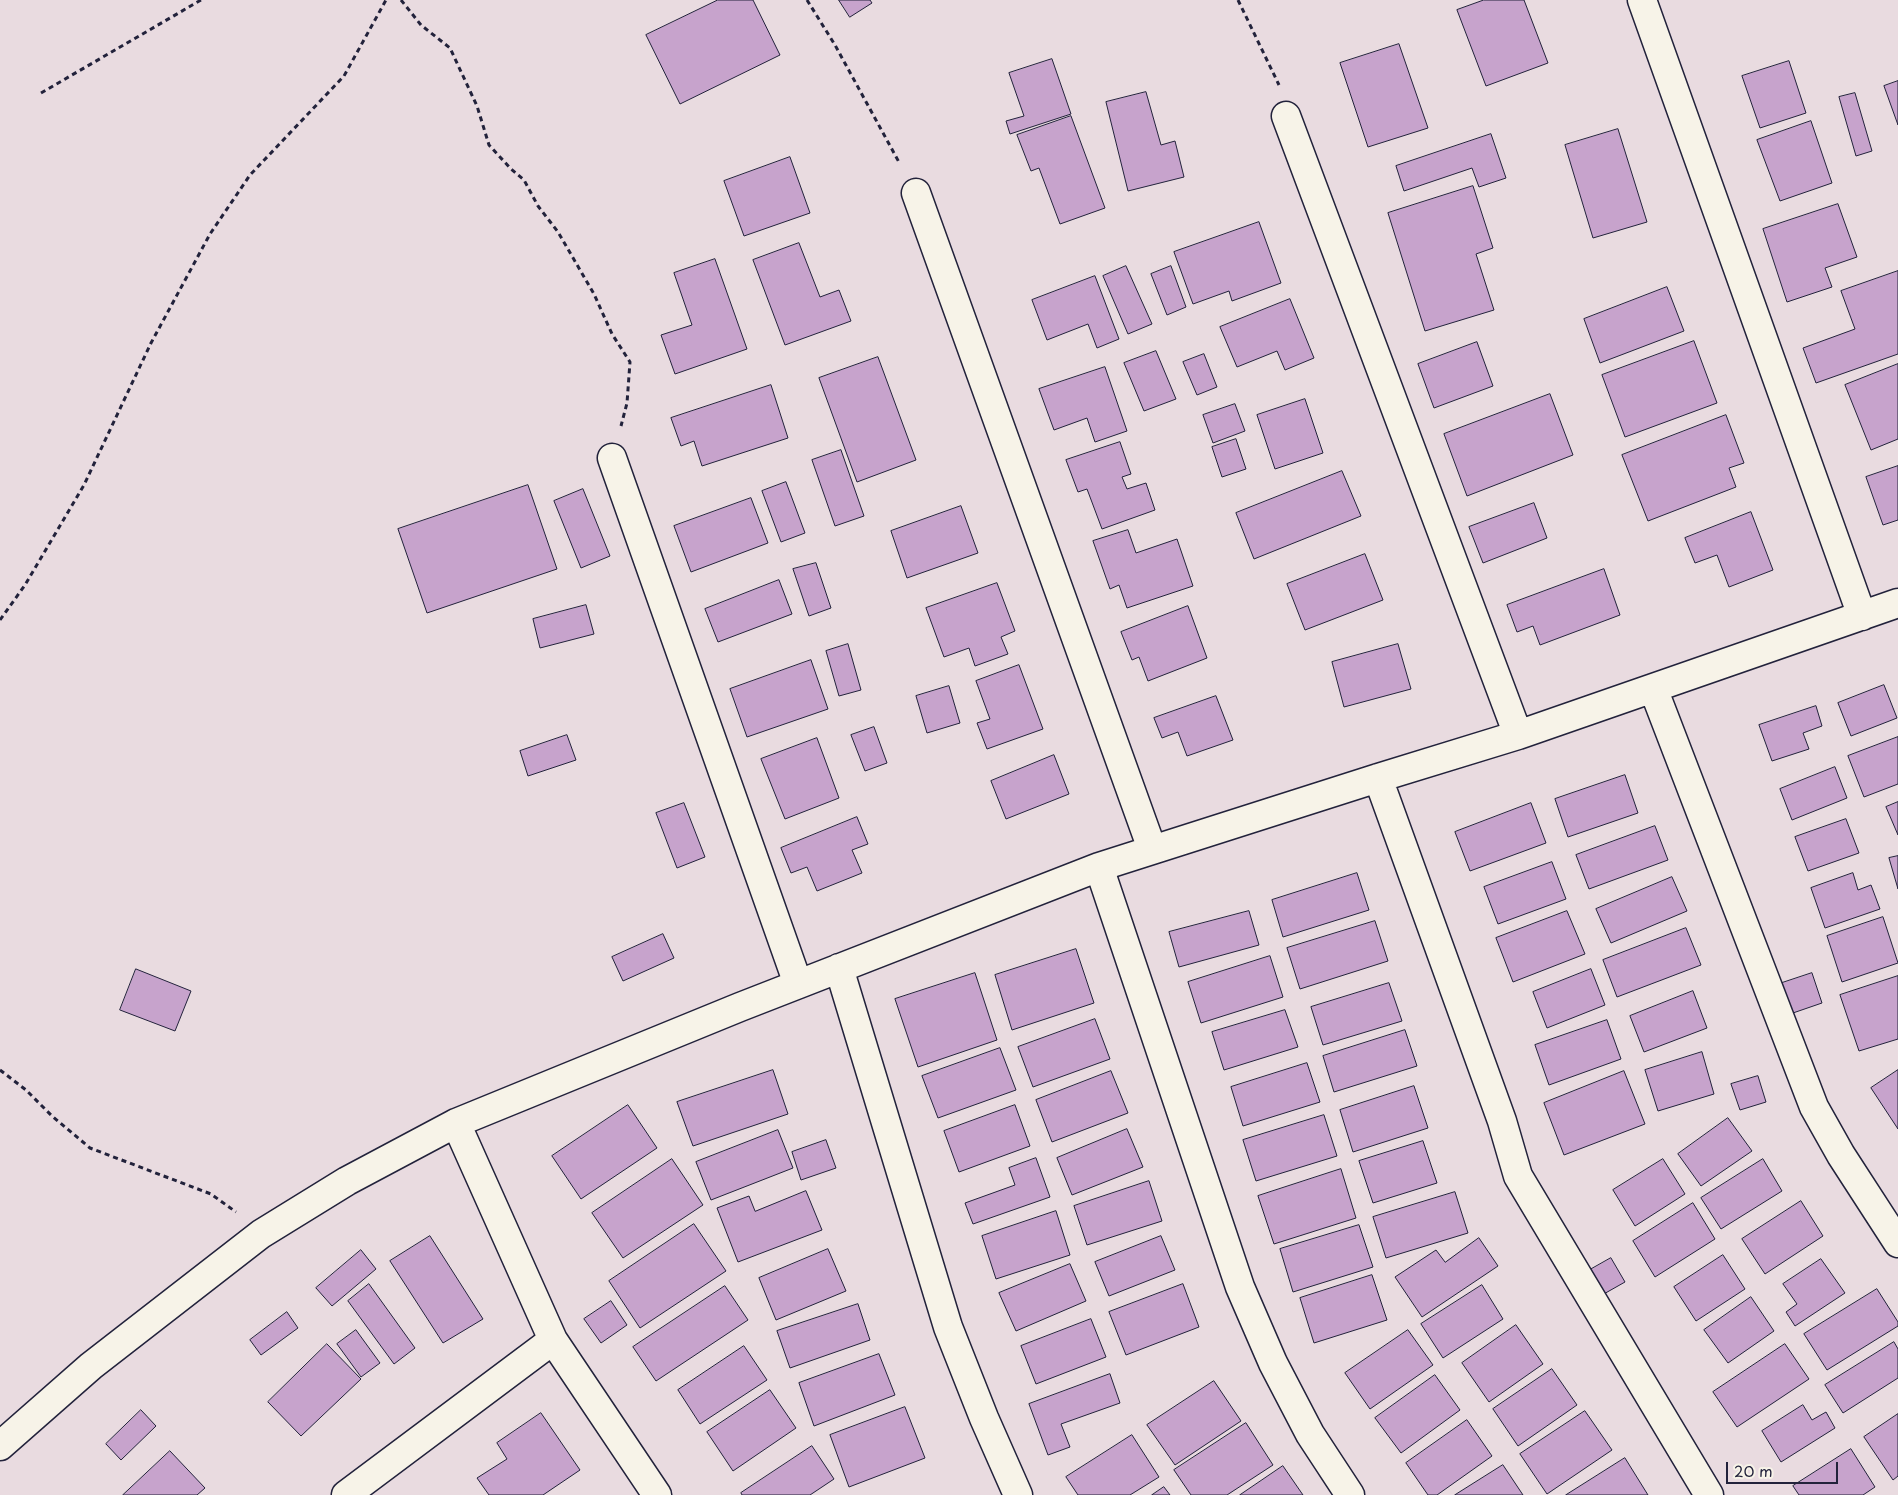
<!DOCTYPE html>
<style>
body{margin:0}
#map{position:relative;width:1898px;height:1495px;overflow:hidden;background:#e9dbe0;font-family:"Playpen Sans",sans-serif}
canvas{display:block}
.scale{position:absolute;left:1726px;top:1462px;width:112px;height:22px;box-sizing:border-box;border:2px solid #22223b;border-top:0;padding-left:6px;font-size:15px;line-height:18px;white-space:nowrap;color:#22223b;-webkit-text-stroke:4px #f7f3e8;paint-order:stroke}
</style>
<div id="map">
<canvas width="1898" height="1495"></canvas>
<div class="scale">20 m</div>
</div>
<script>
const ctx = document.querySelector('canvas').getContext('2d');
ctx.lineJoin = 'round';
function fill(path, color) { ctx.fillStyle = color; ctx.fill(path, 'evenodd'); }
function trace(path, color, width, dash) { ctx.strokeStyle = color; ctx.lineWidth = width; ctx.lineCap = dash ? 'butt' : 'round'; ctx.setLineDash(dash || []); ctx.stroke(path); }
const building = new Path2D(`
 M718 0H753L780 55 680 104 646 35Z
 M839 0H870L872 3 850 17Z
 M1484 0H1524L1548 63 1486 86 1457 10Z
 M1399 44 1428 128 1368 147 1340 63Z
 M1052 59 1071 114 1010 134 1006 121 1024 116 1009 73Z
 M1789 61 1806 113 1760 128 1742 76Z
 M1898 81V125L1884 86Z
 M1146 92 1161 145 1175 141 1184 177 1128 191 1106 102Z
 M1855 93 1872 151 1856 156 1839 97Z
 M1071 116 1105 208 1060 224 1039 168 1031 171 1017 135Z
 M1811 121 1832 183 1780 201 1757 140Z
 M1618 129 1647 222 1593 238 1565 145Z
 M1491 134 1506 178 1479 187 1472 168 1404 191 1396 166Z
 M790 157 810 213 744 236 724 181Z
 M1473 186 1493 248 1476 254 1494 310 1425 331 1388 213Z
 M1838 204 1857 257 1825 268 1832 287 1787 302 1763 229Z
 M1259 222 1281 283 1232 301 1229 291 1193 304 1174 252Z
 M799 243 820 297 839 290 851 321 785 345 753 260Z
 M715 259 747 349 675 374 661 335 692 325 674 273Z
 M1126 266 1152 324 1128 334 1103 276Z
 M1171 266 1186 307 1167 315 1151 274Z
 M1898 271V354L1816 383 1803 348 1855 329 1841 291Z
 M1095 276 1119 339 1097 348 1088 324 1047 340 1032 300Z
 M1667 287 1684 331 1600 363 1584 319Z
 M1290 299 1314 358 1285 370 1277 351 1237 367 1220 327Z
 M1694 341 1717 403 1625 437 1602 375Z
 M1477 342 1493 386 1434 408 1418 364Z
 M1156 351 1176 399 1144 411 1124 363Z
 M1204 354 1217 387 1197 395 1183 362Z
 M878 357 916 460 857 482 819 378Z
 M1898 364V439L1871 450 1845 385Z
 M1105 367 1127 431 1095 442 1087 418 1054 430 1039 389Z
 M771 385 788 438 702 466 694 441 681 446 671 418Z
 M1550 394 1573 455 1467 496 1444 434Z
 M1305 399 1323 453 1275 469 1257 415Z
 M1235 404 1245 431 1213 443 1203 415Z
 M1726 415 1744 463 1729 468 1736 487 1648 521 1622 455Z
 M1236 439 1246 469 1222 477 1212 447Z
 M1120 442 1131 474 1122 477 1127 489 1146 483 1155 510 1102 529 1087 489 1078 492 1066 460Z
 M841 450 864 516 835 526 812 460Z
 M1898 466V520L1883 525 1866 477Z
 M1342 471 1361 516 1254 559 1236 513Z
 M786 482 805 533 781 542 762 491Z
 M528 485 557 569 427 613 398 529Z
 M583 489 610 556 581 568 554 501Z
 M751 498 768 543 691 572 674 526Z
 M1534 503 1547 538 1483 563 1469 527Z
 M961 506 978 553 907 578 891 531Z
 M1751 512 1773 570 1729 587 1717 555 1695 563 1685 538Z
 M1128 530 1136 553 1177 539 1193 586 1127 608 1119 585 1110 589 1093 541Z
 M1365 554 1383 600 1305 630 1287 584Z
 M816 563 831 608 809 616 793 569Z
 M1604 569 1620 615 1540 645 1533 626 1517 632 1507 605Z
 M779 580 792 614 718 642 705 609Z
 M997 583 1015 631 1001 637 1008 654 975 666 969 648 944 657 926 608Z
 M586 605 594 634 540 648 533 619Z
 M1188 606 1207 658 1148 681 1139 657 1132 660 1121 632Z
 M848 644 861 690 839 696 826 651Z
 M1398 644 1411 689 1344 707 1332 662Z
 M811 660 828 709 747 737 730 689Z
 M1019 665 1043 729 987 749 977 723 990 719 976 681Z
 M1884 685 1897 718 1851 736 1838 703Z
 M949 686 960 723 927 733 916 696Z
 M1216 696 1233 740 1187 756 1178 732 1162 738 1154 718Z
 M1816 706 1822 726 1803 733 1809 749 1772 761 1759 725Z
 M874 727 887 763 865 771 851 735Z
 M567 735 576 760 528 776 520 751Z
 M1898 737V784L1864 797 1848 756Z
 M817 738 839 798 785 819 761 759Z
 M1054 755 1069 794 1006 819 991 781Z
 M1835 767 1847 798 1792 820 1780 789Z
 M1625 775 1638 813 1568 837 1555 799Z
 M1898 802V835L1886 807Z
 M684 803 705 857 677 868 656 813Z
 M1531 803 1546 843 1470 871 1455 832Z
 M857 817 868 844 852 850 862 873 817 891 807 867 791 873 781 848Z
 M1846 819 1859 853 1808 871 1795 837Z
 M1655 826 1668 860 1589 889 1576 855Z
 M1898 856V889L1889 858Z
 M1552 862 1566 899 1498 924 1484 887Z
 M1357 873 1369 910 1283 937 1272 900Z
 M1853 873 1858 890 1871 885 1880 909 1825 928 1811 888Z
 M1672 877 1687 911 1611 943 1596 909Z
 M1249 911 1259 945 1179 967 1169 932Z
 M1567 911 1585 954 1513 982 1496 938Z
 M1883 917 1898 963 1842 982 1827 936Z
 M1375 921 1388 961 1300 989 1287 948Z
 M1686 928 1701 965 1617 997 1603 960Z
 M663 934 674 958 623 981 612 957Z
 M1076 949 1094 1003 1012 1030 995 975Z
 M1270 956 1283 997 1201 1023 1188 982Z
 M136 969 191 991 175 1031 120 1010Z
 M1591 969 1605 1005 1547 1028 1533 992Z
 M975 973 997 1040 918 1067 895 999Z
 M1812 973 1822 1003 1790 1014 1779 984Z
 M1898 976V1039L1859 1051 1840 995Z
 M1389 983 1402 1021 1323 1045 1311 1007Z
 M1693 991 1707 1028 1644 1052 1630 1016Z
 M1285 1010 1298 1047 1224 1070 1212 1032Z
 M1095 1019 1110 1059 1033 1087 1018 1047Z
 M1607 1020 1621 1059 1549 1085 1535 1045Z
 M1405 1030 1417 1066 1334 1092 1323 1056Z
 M1000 1048 1016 1090 938 1118 922 1076Z
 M1702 1052 1714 1094 1658 1111 1645 1070Z
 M1307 1063 1320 1102 1243 1126 1231 1087Z
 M773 1070 788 1114 693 1146 677 1102Z
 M1898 1070V1129L1871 1088Z
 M1111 1071 1128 1113 1052 1142 1036 1100Z
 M1624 1071 1645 1124 1564 1155 1544 1103Z
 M1758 1076 1766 1102 1740 1110 1731 1084Z
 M1414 1086 1428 1128 1353 1152 1340 1110Z
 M628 1105 657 1148 581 1199 552 1156Z
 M1015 1105 1030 1146 959 1172 944 1131Z
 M1324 1115 1337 1156 1256 1181 1243 1140Z
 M1728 1118 1752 1151 1701 1186 1678 1154Z
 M1127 1129 1143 1167 1072 1195 1057 1158Z
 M778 1130 793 1168 711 1200 696 1162Z
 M826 1140 836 1168 801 1180 792 1152Z
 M1423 1141 1437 1183 1373 1203 1359 1161Z
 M1036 1158 1050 1197 973 1224 965 1203 1015 1185 1009 1168Z
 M672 1159 703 1205 623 1258 592 1213Z
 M1663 1159 1685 1194 1635 1226 1613 1190Z
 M1763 1159 1782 1191 1721 1229 1701 1198Z
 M1341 1169 1356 1218 1274 1244 1258 1196Z
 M1149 1181 1162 1221 1087 1245 1074 1206Z
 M806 1191 822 1230 738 1262 717 1208 749 1196 755 1211Z
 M1455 1192 1468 1233 1386 1258 1373 1217Z
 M1801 1201 1823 1236 1765 1274 1742 1239Z
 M1693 1203 1715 1239 1655 1277 1633 1241Z
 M1056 1211 1070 1255 996 1279 982 1236Z
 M694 1224 726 1271 640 1328 609 1281Z
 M1359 1225 1373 1267 1293 1292 1280 1249Z
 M430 1236 483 1319 443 1343 390 1261Z
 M1161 1236 1175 1270 1109 1296 1095 1262Z
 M1479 1238 1498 1266 1422 1317 1395 1277 1436 1250 1445 1262Z
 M828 1249 846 1291 776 1320 759 1278Z
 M361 1250 376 1269 332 1306 316 1288Z
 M1723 1255 1745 1289 1696 1321 1674 1287Z
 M1611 1258 1625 1282 1602 1295 1588 1271Z
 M1821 1259 1845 1293 1795 1326 1786 1312 1797 1304 1783 1284Z
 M1070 1264 1086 1301 1016 1331 999 1293Z
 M1372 1275 1387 1320 1314 1343 1300 1298Z
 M369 1284 415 1348 394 1364 348 1301Z
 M1183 1284 1199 1327 1126 1355 1109 1312Z
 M1482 1285 1503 1319 1443 1358 1421 1324Z
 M725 1286 748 1320 656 1381 633 1347Z
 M1877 1289 1898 1322V1326L1827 1370 1804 1334Z
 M1751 1297 1774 1331 1728 1363 1704 1330Z
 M611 1301 627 1325 601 1343 584 1319Z
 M858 1304 870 1340 790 1368 777 1331Z
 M287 1312 298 1328 261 1355 250 1340Z
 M1091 1319 1106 1357 1036 1384 1021 1346Z
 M1516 1325 1543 1364 1489 1402 1462 1363Z
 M356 1330 380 1363 361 1377 337 1344Z
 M1408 1330 1433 1365 1370 1409 1345 1373Z
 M1894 1342 1898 1349V1378L1843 1413 1825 1385Z
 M327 1344 361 1379 301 1436 268 1402Z
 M1785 1344 1809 1379 1737 1427 1713 1392Z
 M744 1346 767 1380 700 1424 678 1390Z
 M879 1354 895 1395 814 1426 799 1383Z
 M1552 1369 1577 1405 1518 1446 1493 1409Z
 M1110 1374 1120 1403 1061 1424 1070 1447 1048 1455 1029 1404Z
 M1435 1375 1460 1410 1401 1453 1375 1418Z
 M1214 1381 1241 1421 1175 1465 1147 1425Z
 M770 1390 796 1428 733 1471 707 1432Z
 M1803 1405 1812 1420 1826 1412 1835 1428 1781 1462 1762 1431Z
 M905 1407 925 1458 849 1487 830 1435Z
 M141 1410 156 1426 121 1460 106 1444Z
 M1585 1411 1612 1450 1547 1494 1520 1454Z
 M541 1413 580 1470 543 1495H489L477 1478 507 1459 497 1443Z
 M1898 1414V1476L1893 1480 1864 1437Z
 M1467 1420 1492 1456 1437 1495H1428L1406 1463Z
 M1246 1423 1273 1465 1227 1495H1191L1174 1470Z
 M1132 1435 1159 1477 1130 1495H1078L1066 1477Z
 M812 1446 834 1479 810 1495H742L741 1493Z
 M1851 1449 1875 1487 1863 1495H1799L1793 1486Z
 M170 1451 205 1488 197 1495H123Z
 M1625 1458 1648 1495H1566Z
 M1503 1465 1523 1495H1455Z
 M1283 1466 1303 1495H1240Z
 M1164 1487 1170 1495H1152Z`);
const path = new Path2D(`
 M401 0 421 25 450 48 477 106 489 145 511 169 524 180 538 206 558 232 594 294 612 334 630 362 627 403 621 426
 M807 0 835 45 900 164
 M1238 0 1279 85
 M41 93 201 0
 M0 620 25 585 84 485 151 343 210 234 250 175 344 76 386 0
 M0 1070 26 1090 52 1116 90 1148 211 1194 236 1212`);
const minor = new Path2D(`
 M1642 0 1862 616
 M1286 116 1518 735
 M916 193 1152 849
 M612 458 798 984
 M1653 688 1814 1107 1841 1155 1898 1243
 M1378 778 1502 1121 1518 1176 1709 1495
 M1099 867 1240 1287 1273 1363 1310 1434 1350 1495
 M839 968 948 1327 984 1418 1018 1495
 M456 1123 553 1340 657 1495
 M0 1446 91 1366 261 1234 347 1181 456 1123 740 1007 1099 867 1378 778 1518 735 1898 603
 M346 1495 553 1340`);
fill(building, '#c7a3cc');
trace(building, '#22223b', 1);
trace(minor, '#22223b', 31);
trace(path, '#22223b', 3, [5, 4]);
trace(minor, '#f7f3e8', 28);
</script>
